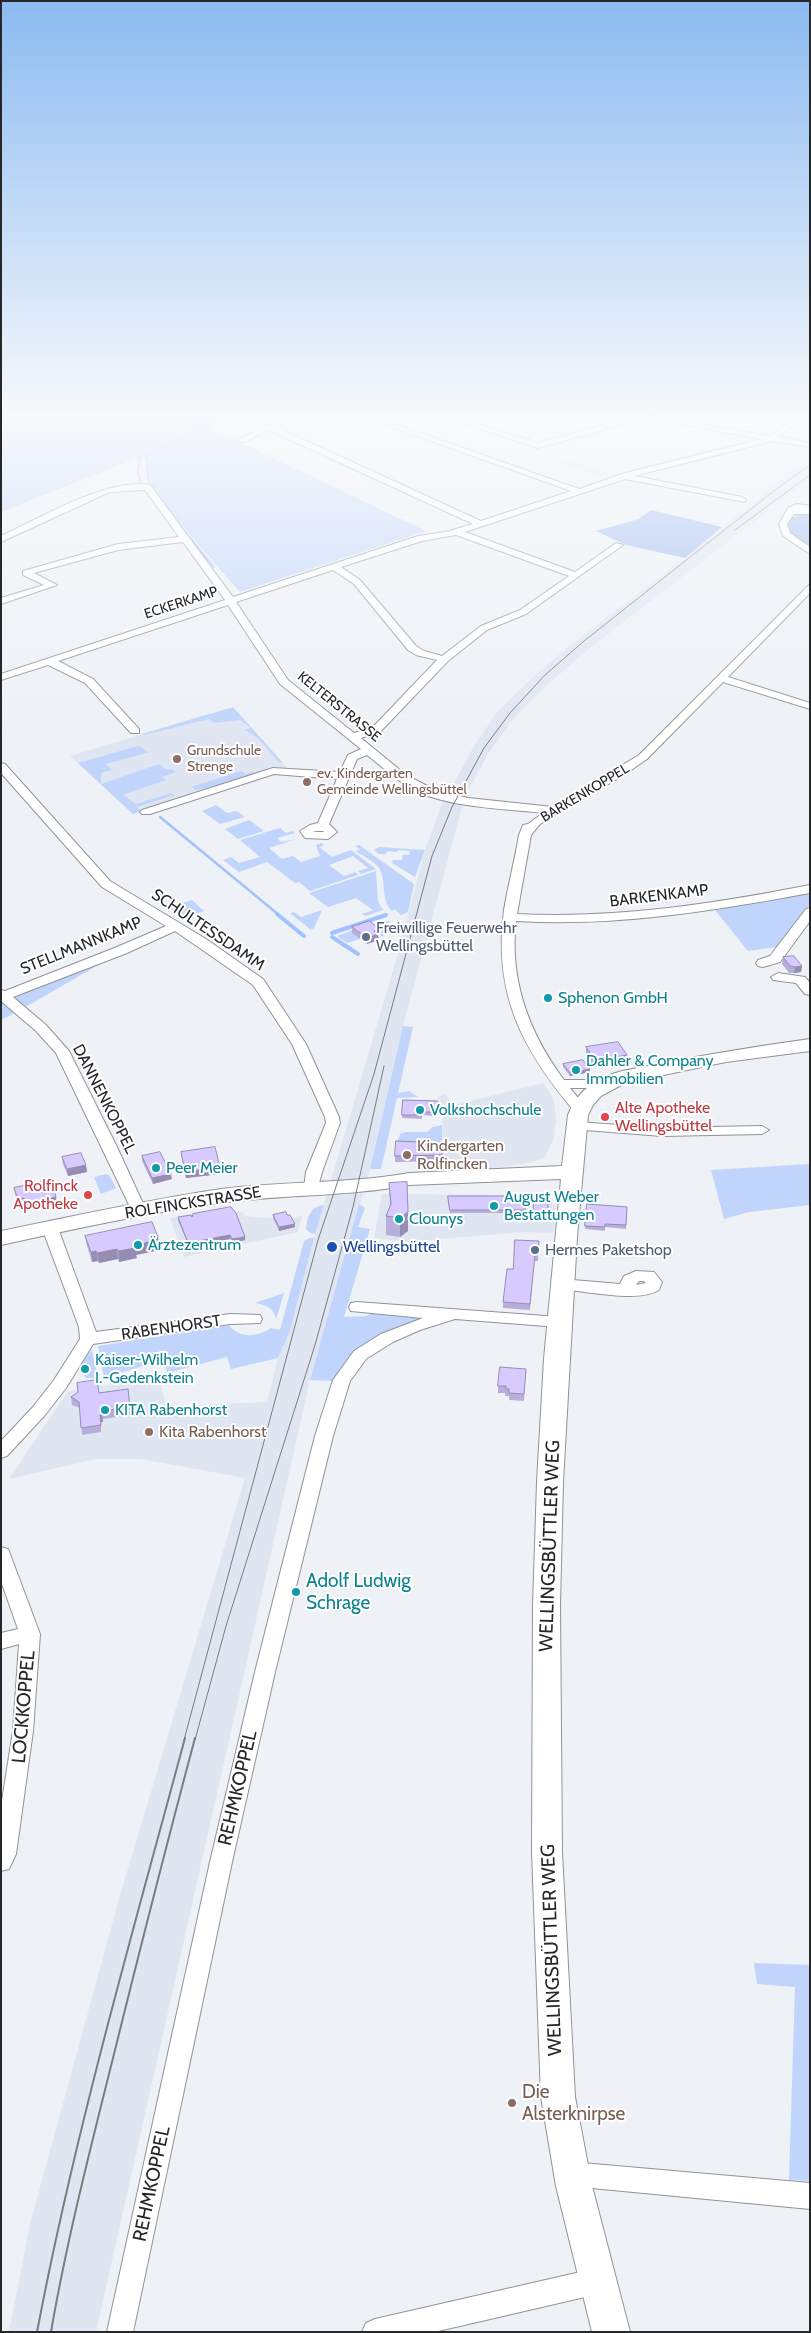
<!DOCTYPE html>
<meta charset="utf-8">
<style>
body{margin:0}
#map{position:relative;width:811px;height:2333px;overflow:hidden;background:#eef1f6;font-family:Cabin,sans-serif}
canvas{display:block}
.frame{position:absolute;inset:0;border:2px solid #262729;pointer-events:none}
</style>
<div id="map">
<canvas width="811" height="2333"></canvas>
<div class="frame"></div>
</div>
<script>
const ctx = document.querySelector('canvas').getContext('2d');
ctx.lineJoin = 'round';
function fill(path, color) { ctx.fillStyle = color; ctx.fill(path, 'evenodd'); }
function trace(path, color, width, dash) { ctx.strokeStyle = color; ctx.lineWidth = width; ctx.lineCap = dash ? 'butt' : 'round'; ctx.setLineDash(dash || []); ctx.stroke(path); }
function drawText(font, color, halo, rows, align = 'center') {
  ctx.font = font + ' Cabin,sans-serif'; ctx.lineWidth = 4; ctx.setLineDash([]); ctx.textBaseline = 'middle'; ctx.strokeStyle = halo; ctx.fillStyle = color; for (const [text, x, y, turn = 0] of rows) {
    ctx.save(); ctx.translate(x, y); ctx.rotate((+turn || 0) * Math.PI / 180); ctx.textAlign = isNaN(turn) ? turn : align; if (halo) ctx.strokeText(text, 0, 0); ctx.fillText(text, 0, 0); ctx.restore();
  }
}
const built = new Path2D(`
 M810 459V479L591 647 548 684 512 720 488 754 465 796 403 1026 370 1169 310 1380 96 2332H9L30 2224 120 1895 245 1478 141 1459H95L9 1479 68 1391 159 1377 166 1406 267 1402 278 1358 290 1331 315 1234 397 957 425 850 441 807 474 746 498 711 535 675 578 639 685 558 772 486Z
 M569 460 608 473 599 476 560 462Z
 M233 707 289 770 273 771 133 814 70 756Z
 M543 1083 554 1100 556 1120 553 1141 544 1158 532 1162 483 1170 442 1171 443 1107 437 1097 445 1094 454 1105Z
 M382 1194 532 1195 545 1199 556 1206 554 1233 522 1232 407 1242 374 1238Z
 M227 1208 245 1213 244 1215 251 1217 273 1218 287 1215 289 1218 302 1216 298 1232 184 1257 170 1218Z`);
const green = new Path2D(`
 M1 413H236L213 423 210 428 426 531 240 592 157 498 149 481 147 457 132 460 1 512Z
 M233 707 282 762 280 763 259 739 245 730 251 728 240 720 214 723 209 719 144 735 142 734Z
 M138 746 149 752 106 764 112 770 101 773V784L159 764 167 770 171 769 176 772 162 777 166 780 123 795 136 804 171 793 176 797 172 796 137 807 141 811 133 814 78 763Z
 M241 771 246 774 253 772 255 773 217 786 196 790 191 787Z
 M216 805 227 813 236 811 245 817 220 824 202 811Z
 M249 820 264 831 238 839 225 829Z
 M280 828 286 833 292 831 295 833 277 838 281 842 296 839 269 848 282 859 293 856 301 862 320 856 316 845 322 843 324 845 319 847 332 857 351 850 376 869 361 874 358 871 368 868 353 856 329 865 344 876 355 872 358 875 310 891 299 882 295 883 267 862 239 872 223 860 231 857 239 863 260 857 240 840Z
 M359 845 414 884 408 912 401 915 395 909 392 911C380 900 387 881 379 868 374 861 363 856 356 851L360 849 355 846Z
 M379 847 425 850 415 877 392 863 393 860H402L403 855H409L410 851 398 850 397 852 387 851 386 854H379L374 850Z
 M376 871 378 902 383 910 365 916 362 914 373 910 356 898 328 907 309 893Z
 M810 891V905L777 947 748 951 715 910Z
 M192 900 204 911 182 918 169 907Z
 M322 910 314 928 311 930 290 913 294 912 301 917Z
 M390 921 383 937 369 927 353 933 360 939 347 943 337 936 367 925Z
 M107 960 15 1013 1 1020V1000Z
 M403 1026 413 1027 398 1093 409 1091 418 1097 397 1098 381 1169H370Z
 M442 1125V1149L396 1147 400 1134 406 1132H427L433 1127Z
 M810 1164V1205L749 1212 724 1219 711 1170Z
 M106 1174 109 1175 116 1188 101 1194 94 1177Z
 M359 1204 365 1208 358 1227 370 1229 344 1317 366 1316 379 1311 432 1315 396 1329 335 1381 310 1380Z
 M324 1205 315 1234 311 1233 306 1229C308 1216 310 1207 324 1205Z
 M310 1238H314L290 1331 278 1358 231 1369 227 1357 167 1373 165 1365 156 1362 104 1378 98 1346 229 1325C239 1339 258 1337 271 1328L280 1330 304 1241Z
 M284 1293 276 1319C274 1308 266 1305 255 1303Z
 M92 1350 98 1378H86L79 1369 82 1361Z
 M754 1963 810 1965V2181L789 2180 795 1987 757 1984Z`);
const forest = new Path2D(`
 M651 510 722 527 685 558 626 545 596 531 639 519Z
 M800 514H810V548L792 535 788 525 790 519Z`);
const streamFar2 = new Path2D(`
 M138 471 140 458
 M136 485 141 483 138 473
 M153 490 148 480 146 456 193 432 207 428 205 424 207 423 232 413
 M176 521 214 567`);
const streamFar1 = new Path2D(`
 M160 817 279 915`);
const stream = new Path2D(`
 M277 914 304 936
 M332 933 386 915
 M332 937 358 954`);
const street = new Path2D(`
 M295 413H305L276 427 481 521 571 491 353 413H364L579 489 625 473 761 439 646 418 538 448 431 413H443L538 443 636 416 633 413 770 436 802 413H810L778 437 810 443V447L772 441 634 476 742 497 746 500 745 502 625 479 465 532 575 572 616 543 623 545 526 614 487 630 448 661 381 731 361 738 406 775 435 790 468 798 553 807 639 755 810 584V593L728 677 810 703V709L723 682 647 759 624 775 540 824 531 835 517 914C616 919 712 904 810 885V893C712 911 615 927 516 921 509 980 529 1033 564 1080H605L612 1084 605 1088H570L587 1109 585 1112H575C522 1049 493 994 504 910 508 885 515 860 519 835L523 825 528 824 543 813C505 809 464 808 428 796 405 788 386 770 367 755L357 759 329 824 337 832 328 839 305 838 300 831 310 825 318 823 337 779 274 774 150 814H142L140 812 142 810 273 768 340 772 348 755 361 749 280 684 228 605 58 661 93 679 139 729V733H131L85 683 48 665 1 680V674L225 600 183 542 118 550 34 573 57 585 1 604V598L44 585 23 575V571L118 544 179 537 145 490 110 492 1 542V536C40 518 109 477 150 485L233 597 418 536 446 532 473 524 269 430 244 442 237 440ZM456 535 569 576 520 610 481 626 442 656 424 651 416 646 360 580 341 567 422 541ZM333 570 354 584 408 650 416 655 437 660 373 727 354 733 288 680 236 602ZM316 831H323L324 832H313Z
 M797 504 810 506V514H794L787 524 790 533 810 547V554L783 536 779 524 788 508Z
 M1 763 5 764 110 881 206 939 263 979 306 1044 339 1117 340 1123 322 1172 317 1191H307L304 1188 306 1172 326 1123 325 1117 292 1044 253 985 175 931 127 953 13 997 46 1025 69 1051 117 1147 146 1210 143 1213H133L56 1053 36 1031 1 1001V990L5 991 117 947 166 926 102 887 1 773Z
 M810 908V921L780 962 763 967 758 966 756 963 758 960 770 956 806 909Z
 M778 973 805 977 810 983V995L805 994 796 983 773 980 771 977Z
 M577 1122 662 1128 762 1126 769 1130 762 1134 662 1136 572 1129 570 1126 572 1123Z
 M50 1223 56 1225 58 1228 96 1332 230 1314 260 1315 262 1319 260 1323 230 1324 93 1344 66 1388 45 1415 7 1456 1 1458V1441L33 1407 54 1380 80 1339 79 1327 42 1228 44 1225Z
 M636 1271 654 1272 662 1282 659 1290C639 1303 585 1291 561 1289L555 1288 553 1284 555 1280 561 1279 620 1284 624 1276ZM639 1281H644L646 1283 636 1285Z
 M357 1302 559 1317 565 1318 567 1322 565 1326 559 1327 455 1319 420 1330 393 1342 366 1359 350 1381 333 1436 275 1672 232 1862 133 2332H107L210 1862 255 1672 315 1436 333 1380 354 1351 381 1334 423 1318 351 1311 349 1307 351 1303Z
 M1 1547 8 1549 10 1554 40 1634 33 1731 16 1854 9 1869 1 1871V1807L13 1731 19 1644 1 1649V1633L18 1629 1 1581Z
 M571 2162 810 2183V2209L571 2186 562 2183 559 2174 562 2165Z
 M598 2268 607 2272 611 2281 607 2290 598 2294 434 2332H362L366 2323 375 2319Z`);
const secondary = new Path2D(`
 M810 1039V1051L726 1062 625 1083 601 1096 593 1105 588 1115 577 1237 563 1482 560 1605 562 1852 575 2097 592 2186 630 2332H592L556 2186 541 2097 532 1852 533 1605 537 1482 544 1359 561 1179 409 1185C347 1197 283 1194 221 1203 147 1213 74 1229 1 1245V1231C74 1216 147 1200 221 1189 283 1181 347 1184 409 1173L562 1166 568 1115C574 1099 585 1087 600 1079 618 1070 640 1068 659 1064 709 1054 759 1046 810 1039Z`);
const tramFar1 = new Path2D(`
 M735 530 810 475
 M184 1740 318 1240 374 1074 432 856 452 807 484 748 510 713 545 675 584 641 775 490 810 465
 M195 1740 226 1626 315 1345 353 1207 384 1066`);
const tram = new Path2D(`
 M37 2332C75 2132 132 1935 185 1738
 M51 2332C67 2239 91 2146 114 2054 140 1949 167 1843 195 1738`);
const wall = new Path2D(`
 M352 927 380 935H378L379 940 367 944 352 933Z
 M783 957 802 966 801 972 794 973H789L782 964Z
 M586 1047 627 1055 626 1062 594 1067 586 1054Z
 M563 1064 590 1072 570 1076 563 1067Z
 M403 1100 438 1101 437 1116 422 1115V1119L402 1118Z
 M442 1143 441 1161 395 1162V1156Z
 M181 1152 220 1167V1174L186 1178 182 1158Z
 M142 1156 172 1179 153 1184 142 1161Z
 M62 1157 86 1165 87 1172 68 1176 63 1164Z
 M389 1183 408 1231 400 1237 386 1235V1216L390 1206Z
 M14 1188 57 1204 27 1210 24 1205 19 1206 15 1194Z
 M448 1196H526L525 1213H450Z
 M534 1202H548L547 1220 533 1219Z
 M587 1204 627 1207 626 1229 605 1227V1231L585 1229Z
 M273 1215 295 1227 279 1231 273 1218Z
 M178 1217H192L245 1237V1240L232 1243 230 1239 189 1246 178 1221Z
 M85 1236 158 1237 159 1248 154 1249 155 1251 136 1255 137 1258 119 1262 118 1259 99 1263 98 1261 92 1262 87 1246Z
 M539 1241 538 1261H534L530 1310 503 1308V1302L513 1269Z
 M526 1369 524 1401 509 1400V1396H505V1393H498V1386Z
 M128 1389 130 1415 103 1419V1422H101V1432L82 1435 80 1408 72 1405 71 1397Z`);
const shadedWall = new Path2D(`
 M380 929V935H378L379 940 367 944V938L374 931Z
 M802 966 801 972 794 973 795 967Z
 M627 1055 626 1062 594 1067 595 1061Z
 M590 1069V1072L570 1076V1073Z
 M86 1165 87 1172 68 1176 67 1169Z
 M220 1167V1174L186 1178 185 1172Z
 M171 1174 172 1179 153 1184 152 1178Z
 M56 1197 57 1204 27 1210 26 1203Z
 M24 1198V1205L19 1206 18 1199Z
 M408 1212V1231L400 1237V1218Z
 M295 1224V1227L279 1231V1227Z
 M230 1235V1239L189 1246 188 1243Z
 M158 1237 159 1248 154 1249 155 1251 136 1255 137 1258 119 1262 118 1251Z
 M245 1237V1240L232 1243V1239Z
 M117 1249 118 1259 99 1263 97 1253Z
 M96 1251 98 1261 92 1262 91 1252Z
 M100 1415H102L103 1422H101V1432Z`);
const building = new Path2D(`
 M369 921 380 929 374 931 378 934 367 938 352 927Z
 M794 956 802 966 795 967 790 966 783 957Z
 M618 1042 627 1055 595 1061 586 1047Z
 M583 1060 590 1069 570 1073 563 1064Z
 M403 1100 438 1101V1112H422V1115H402Z
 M396 1141 442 1143V1155L395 1156Z
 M215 1147 220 1167 185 1172 181 1152Z
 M160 1152 171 1174 152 1178 142 1156Z
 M81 1153 86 1165 67 1169 62 1157Z
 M51 1180 56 1197 26 1203 24 1198 18 1199 14 1188Z
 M407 1182 408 1212 400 1218 386 1216 391 1204 389 1183Z
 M448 1196H526L525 1210H450Z
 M534 1202H548V1217L533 1216Z
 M587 1204 627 1207 626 1225 605 1224V1227L585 1226Z
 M231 1207 236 1213 245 1237 232 1239 230 1235 188 1243 178 1217 191 1215 192 1217 193 1214Z
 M286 1212 287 1215H290L295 1224 279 1227 273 1215Z
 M152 1222 158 1237 153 1239 154 1241 135 1245 136 1248 118 1251 117 1249 97 1253 96 1251 91 1252 85 1236Z
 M515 1240 539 1241 538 1255H535L530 1304 503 1302 507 1269H513Z
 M500 1367 526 1369 524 1394 509 1393V1389H506V1386H498Z
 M97 1380 99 1393 128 1389 130 1408 102 1411V1415H100L101 1425 81 1428 79 1402 71 1397 78 1392 77 1383Z`);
const markers = [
 [177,759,5,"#8d6e63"],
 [307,782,5,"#8d6e63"],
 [366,937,5,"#5c6f8a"],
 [548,998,5,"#0f9aa8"],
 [576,1070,5,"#0f9aa8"],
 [420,1110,5,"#0f9aa8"],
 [605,1117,5,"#e0444e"],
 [407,1155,5,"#8d6e63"],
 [156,1168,5,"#0f9aa8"],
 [88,1195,5,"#e0444e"],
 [494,1206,5,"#0f9aa8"],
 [399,1219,5,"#0f9aa8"],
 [138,1245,5,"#0f9aa8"],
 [332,1247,6,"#1a4fb4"],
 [535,1250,5,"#5c6f8a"],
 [85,1369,5,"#0f9aa8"],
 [105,1410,5,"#0f9aa8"],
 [149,1432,5,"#8d6e63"],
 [296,1592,5,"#0f9aa8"],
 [512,2103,5,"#8d6e63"]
];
const farStreetnames = [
 ["ECKERKAMP",181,603,-18],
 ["KELTERSTRASSE",339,707,39],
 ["BARKENKOPPEL",585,793,-31]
];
const farEducationnames = [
 ["Grundschule",187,751],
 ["Strenge",187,767],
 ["ev. Kindergarten",317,774],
 ["Gemeinde Wellingsbüttel",317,790]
];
const streetNames = [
 ["BARKENKAMP",659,896,-7],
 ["SCHULTESSDAMM",208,930,34],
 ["STELLMANNKAMP",81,946,-22],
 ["DANNENKOPPEL",104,1099,63],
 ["ROLFINCKSTRASSE",193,1203,-9],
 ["RABENHORST",171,1328,-8]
];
const serviceNames = [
 ["Freiwillige Feuerwehr",376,928],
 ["Wellingsbüttel",376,946],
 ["Hermes Paketshop",545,1250]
];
const cultureNames = [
 ["Sphenon GmbH",558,998],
 ["Dahler & Company",586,1061],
 ["Immobilien",586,1079],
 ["Volkshochschule",430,1110],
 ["Peer Meier",166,1168],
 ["August Weber",504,1197],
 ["Bestattungen",504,1215],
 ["Clounys",409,1219],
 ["Ärztezentrum",148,1245],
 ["Kaiser-Wilhelm",95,1360],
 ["I.-Gedenkstein",95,1378],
 ["KITA Rabenhorst",115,1410]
];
const healthNames = [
 ["Alte Apotheke",615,1108],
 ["Wellingsbüttel",615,1126],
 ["Rolfinck",78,1186,"right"],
 ["Apotheke",78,1204,"right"]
];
const educationNames = [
 ["Kindergarten",417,1146],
 ["Rolfincken",417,1164],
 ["Kita Rabenhorst",159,1432]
];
const transitNames = [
 ["Wellingsbüttel",343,1247]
];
const nearStreetnames = [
 ["WELLINGSBÜTTLER WEG",550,1546,-88],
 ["LOCKKOPPEL",24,1707,-85],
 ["REHMKOPPEL",238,1788,-77],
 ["WELLINGSBÜTTLER WEG",552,1950,-92],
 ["REHMKOPPEL",152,2184,-78]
];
const nearCulturenames = [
 ["Adolf Ludwig",306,1581],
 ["Schrage",306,1603]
];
const nearEducationnames = [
 ["Die",522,2092],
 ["Alsterknirpse",522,2114]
];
fill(built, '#dfe6f2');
fill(green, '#c0d4fc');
fill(forest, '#97b5f1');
trace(streamFar2, '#a1c2fe', 2);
trace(streamFar1, '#a1c2fe', 2.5);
trace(stream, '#a1c2fe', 4);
trace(street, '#909398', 2);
trace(secondary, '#909398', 2);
fill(street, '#fff');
fill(secondary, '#fff');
trace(tramFar1, '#7a7c7f', 1);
trace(tram, '#7a7c7f', 2);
fill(wall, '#b8aedb');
fill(shadedWall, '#968db2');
fill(building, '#d6caff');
trace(building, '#968db2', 1);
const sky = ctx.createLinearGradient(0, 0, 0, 740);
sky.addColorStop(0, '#8bbaf1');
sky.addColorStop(0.56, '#f7f9fb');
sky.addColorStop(1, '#f7f9fb00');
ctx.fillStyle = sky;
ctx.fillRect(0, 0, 811, 740);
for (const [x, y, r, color] of markers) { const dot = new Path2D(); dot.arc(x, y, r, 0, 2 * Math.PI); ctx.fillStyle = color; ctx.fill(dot); trace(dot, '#fff', 2); }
drawText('14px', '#262729', '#fff', farStreetnames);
drawText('14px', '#785e54', '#fff', farEducationnames, 'left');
drawText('16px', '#262729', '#fff', streetNames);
drawText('16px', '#4e5e75', '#fff', serviceNames, 'left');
drawText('16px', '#0d838f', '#fff', cultureNames, 'left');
drawText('16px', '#be3a42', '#fff', healthNames, 'left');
drawText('16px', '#785e54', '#fff', educationNames, 'left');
drawText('16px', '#164399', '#fff', transitNames, 'left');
drawText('19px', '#262729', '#fff', nearStreetnames);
drawText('19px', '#0d838f', '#fff', nearCulturenames, 'left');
drawText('19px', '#785e54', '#fff', nearEducationnames, 'left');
</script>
